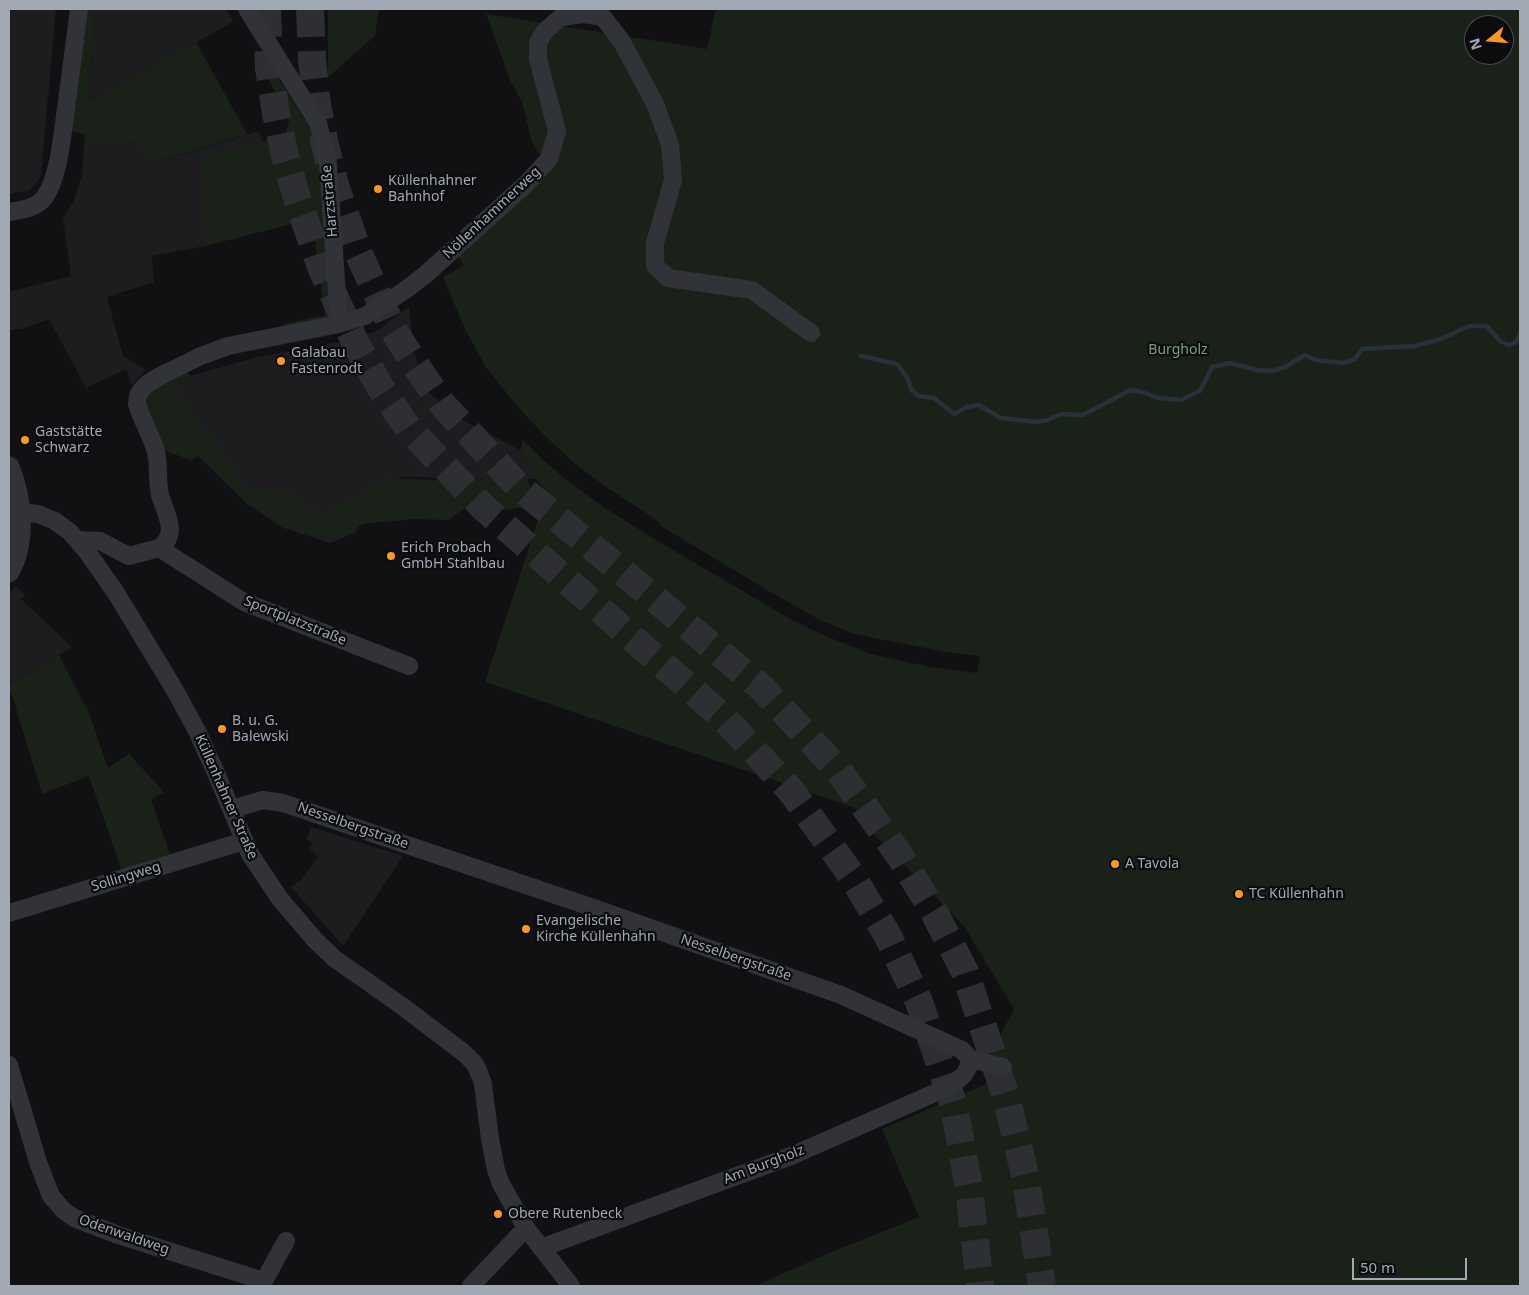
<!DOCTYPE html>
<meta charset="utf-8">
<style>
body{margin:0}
#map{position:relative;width:1529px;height:1295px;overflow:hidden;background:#111113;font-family:"Noto Sans",sans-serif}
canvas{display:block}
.frame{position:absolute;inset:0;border:10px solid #a1a9b5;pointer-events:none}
.north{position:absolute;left:1464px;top:15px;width:50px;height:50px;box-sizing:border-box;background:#0c0c0e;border:1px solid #484b51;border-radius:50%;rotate:253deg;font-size:14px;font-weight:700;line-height:20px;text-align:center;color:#a1a9b5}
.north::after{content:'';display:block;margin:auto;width:18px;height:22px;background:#ff981c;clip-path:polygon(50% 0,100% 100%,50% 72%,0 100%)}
.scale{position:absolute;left:1352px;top:1258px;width:115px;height:22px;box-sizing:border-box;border:2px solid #a1a9b5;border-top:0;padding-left:6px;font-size:15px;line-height:18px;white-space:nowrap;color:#a1a9b5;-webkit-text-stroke:4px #0c0c0e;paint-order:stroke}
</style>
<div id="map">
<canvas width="1529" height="1295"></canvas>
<div class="frame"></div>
<div class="north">N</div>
<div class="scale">50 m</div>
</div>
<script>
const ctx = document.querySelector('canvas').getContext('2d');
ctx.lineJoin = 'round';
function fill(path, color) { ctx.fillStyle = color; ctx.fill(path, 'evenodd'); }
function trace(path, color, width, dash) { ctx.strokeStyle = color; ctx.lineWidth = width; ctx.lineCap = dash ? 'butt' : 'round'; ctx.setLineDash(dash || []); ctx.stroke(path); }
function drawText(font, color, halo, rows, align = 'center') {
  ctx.font = font + ' "Noto Sans",sans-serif'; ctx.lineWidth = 4.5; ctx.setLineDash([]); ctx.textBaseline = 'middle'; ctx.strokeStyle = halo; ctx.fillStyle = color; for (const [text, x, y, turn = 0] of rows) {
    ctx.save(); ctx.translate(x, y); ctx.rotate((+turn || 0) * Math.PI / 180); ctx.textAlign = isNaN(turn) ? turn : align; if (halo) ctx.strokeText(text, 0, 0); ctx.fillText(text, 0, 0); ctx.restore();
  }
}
const built = new Path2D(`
 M9 9H56L41 174 38 181 29 191 9 194Z
 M96 9H226L233 22 88 101Z
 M259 131 283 226 205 246 152 256 154 282 107 297 123 356 146 370 132 385 126 369 86 388 49 319 22 329 9 330V292L71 276 63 218 73 202 82 176 84 146 143 143 150 164Z
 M409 306 414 351 425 390 463 420 520 450 536 479 402 477 374 493 355 533 330 543 284 528 247 504 198 456 192 461 164 450 169 384 190 376 258 357 344 341 377 331Z
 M16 586 25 595 21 599 72 647 12 683 9 680V594Z
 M311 827 403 856 343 946 291 887 302 879 318 857 310 849 312 842 306 840Z`);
const green = new Path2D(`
 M86 9H96L88 101 196 42 247 134 149 164 142 143 84 146 85 134 71 131Z
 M328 9H379L375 36 328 77Z
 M716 9H1520V1286H755L831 1252 919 1217 882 1129 1002 1077 990 1055 1014 1009 964 926 872 832 855 808 485 682 547 492 536 479 520 450 523 440 543 460 568 481 605 508 656 540 792 620 828 637 871 654 930 667 977 673 980 656 946 652 854 634 820 620 772 593 659 525 661 523 602 484 574 463 545 436 518 407 485 366 465 329 443 277 464 265 455 252 463 228 520 185 541 157 532 142 522 102 510 80 486 14 707 49ZM1474 25H1504V55H1474Z
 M257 51 262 52 316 138 320 147 331 318 309 324 283 326V324L325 315 312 219 205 246 202 158 282 136 286 132 289 121 255 52Z
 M187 372 190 376 174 383 201 430 210 433 248 493 277 488 325 516 338 506 388 479 459 480 526 475 536 506 504 510 477 500 448 520 415 519 362 524 352 532 330 539 283 528 247 503 199 454 192 459 161 449 147 409V400L150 393 159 385Z
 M59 655 90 715 108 768 129 754 164 792 151 800 171 857 122 872 89 776 42 794 13 698 9 690V685Z`);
const stream = new Path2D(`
 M861 356 897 364 907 377 912 391 919 396 934 398 954 414 967 407 978 405 1001 418 1036 422 1047 420 1062 414 1083 415 1130 390 1142 392 1158 398 1181 400 1200 391 1212 367 1230 363 1257 370 1273 371 1285 367 1305 355 1315 360 1343 363 1355 359 1362 349 1414 346 1438 340 1470 326H1487L1500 341 1509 345 1516 342 1520 334`);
const trunkTunnel = new Path2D(`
 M267 9 269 68 276 113 285 156 297 198 321 267 355 342 380 387 408 428 484 508 725 719 792 792 852 876 888 936 919 1002 954 1106 969 1188 980 1286
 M310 9 312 60 317 105 325 145 335 185 358 252 393 329 416 366 443 405 518 486 642 588 762 688 839 771 900 856 934 912 965 972 1007 1100 1026 1179 1042 1286`);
const minor = new Path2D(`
 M247 9 318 123 328 163 339 324
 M9 212C21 210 35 209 44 198 60 177 63 127 67 101 71 70 75 39 79 9
 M20 512 38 514 55 521 70 532 88 553 116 593 173 687 197 731 216 773 250 854 280 899 315 940 335 959 402 1006 464 1053 474 1063 478 1070 483 1084 490 1139 496 1170 501 1184 526 1228 571 1286
 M77 540 100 541 129 556 159 548 244 602 409 666
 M159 548C180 534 165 513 160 495 157 481 159 465 156 452 151 435 142 420 137 404L138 396 142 389 147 384 160 376 201 356 228 346 339 324 365 316 404 291 425 275 526 184 549 159 557 131 538 59V42L546 30 560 18 568 16 583 14 603 17 622 42 655 104 670 145 673 180 655 243V266L668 278 752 290 811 333
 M232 809 263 800 283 803 588 906 841 995 962 1050 970 1059 1003 1067
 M9 913 244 841
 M9 1065 38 1162 51 1196 63 1210 74 1218 118 1235 264 1281 286 1241
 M541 1248 791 1156 946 1088C959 1079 968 1076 970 1059
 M471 1286 526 1228`);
const tertiary = new Path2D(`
 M9 467C22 499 26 541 9 572`);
const markers = [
 [378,189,5,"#ff981c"],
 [281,361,5,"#ff981c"],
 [25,440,5,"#ff981c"],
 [391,556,5,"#ff981c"],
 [222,729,5,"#ff981c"],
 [1115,864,5,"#ff981c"],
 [1239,894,5,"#ff981c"],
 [526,929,5,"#ff981c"],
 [498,1214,5,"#ff981c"]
];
const poiNames = [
 ["Küllenhahner",388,181],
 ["Bahnhof",388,197],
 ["Galabau",291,353],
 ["Fastenrodt",291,369],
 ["Gaststätte",35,432],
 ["Schwarz",35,448],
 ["Erich Probach",401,548],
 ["GmbH Stahlbau",401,564],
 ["B. u. G.",232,721],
 ["Balewski",232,737],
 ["A Tavola",1125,864],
 ["TC Küllenhahn",1249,894],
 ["Evangelische",536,921],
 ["Kirche Küllenhahn",536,937],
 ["Obere Rutenbeck",508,1214]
];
const streetNames = [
 ["Harzstraße",330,201,-95],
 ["Nöllenhammerweg",492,213,-43],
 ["Sportplatzstraße",295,621,22],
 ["Küllenhahner Straße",226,797,66],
 ["Nesselbergstraße",353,826,19],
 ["Sollingweg",126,877,-17],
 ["Nesselbergstraße",736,958,19],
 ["Am Burgholz",764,1165,-21],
 ["Odenwaldweg",124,1235,19]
];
const parkNames = [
 ["Burgholz",1178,350]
];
fill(built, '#1d1d20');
fill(green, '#192119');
trace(stream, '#263237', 4.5);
trace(trunkTunnel, '#2e2f33', 28, [28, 14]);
trace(minor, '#323338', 18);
trace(tertiary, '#323338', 21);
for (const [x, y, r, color] of markers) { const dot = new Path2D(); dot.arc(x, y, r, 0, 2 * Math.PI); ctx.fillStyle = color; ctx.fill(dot); trace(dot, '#0c0c0e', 2); }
drawText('14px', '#a1a9b5', '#0c0c0e', poiNames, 'left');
drawText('14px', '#a1a9b5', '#0c0c0e', streetNames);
drawText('14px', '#78a276', '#0c0c0e', parkNames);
</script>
